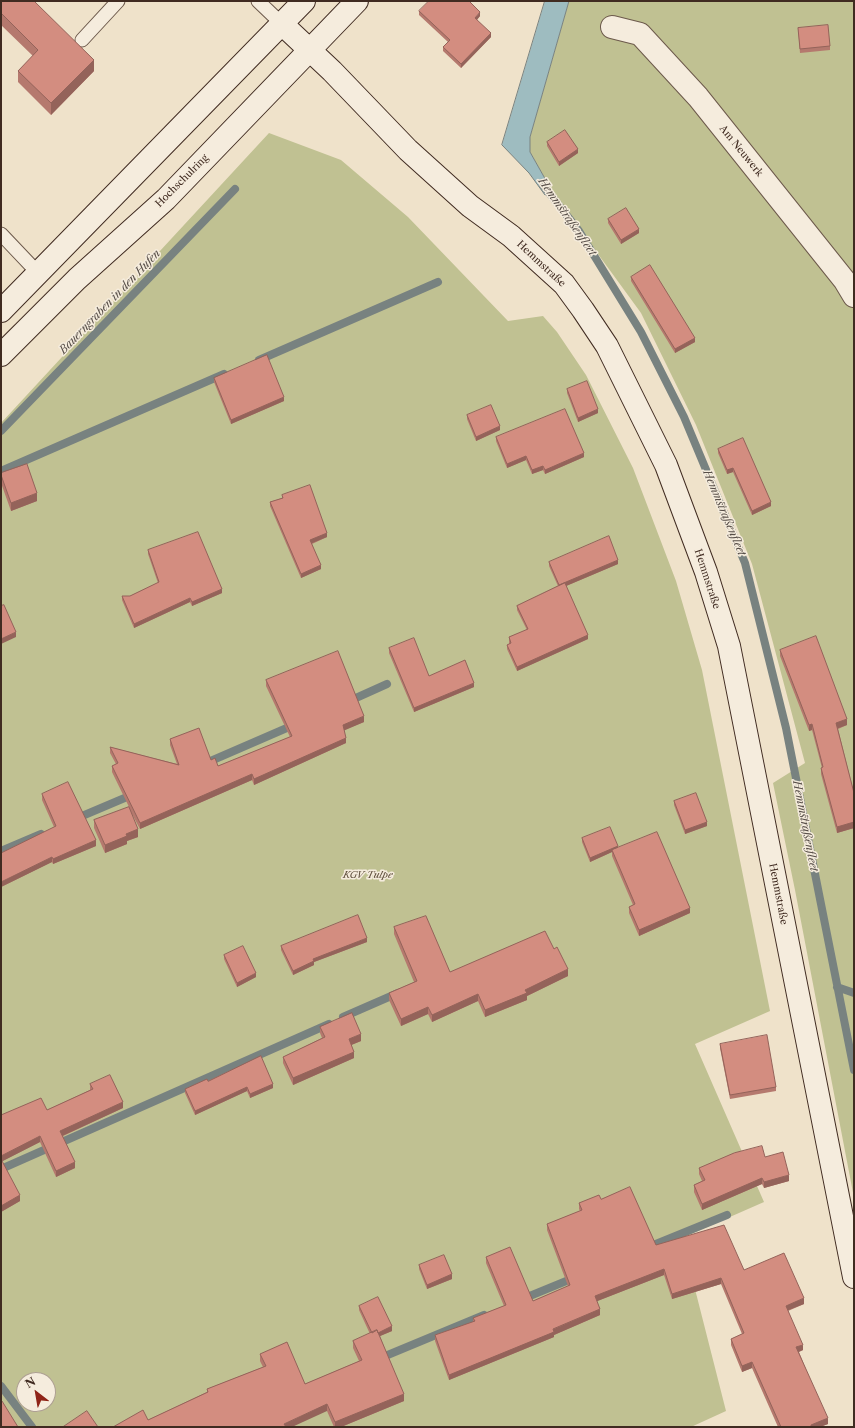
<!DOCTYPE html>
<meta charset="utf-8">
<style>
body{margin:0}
#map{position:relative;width:855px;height:1428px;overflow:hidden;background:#efe2ca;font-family:"Libre Caslon Text",serif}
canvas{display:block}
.frame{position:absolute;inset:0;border:2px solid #402b21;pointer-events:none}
.north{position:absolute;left:16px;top:1372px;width:40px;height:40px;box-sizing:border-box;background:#f5ecdd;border:1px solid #ad9f92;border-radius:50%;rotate:329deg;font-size:11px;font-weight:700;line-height:16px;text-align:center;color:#402b21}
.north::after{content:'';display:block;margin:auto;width:14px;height:18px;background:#8f2418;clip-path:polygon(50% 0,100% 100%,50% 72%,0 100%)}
</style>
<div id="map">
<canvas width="855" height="1428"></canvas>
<div class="frame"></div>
<div class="north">N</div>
</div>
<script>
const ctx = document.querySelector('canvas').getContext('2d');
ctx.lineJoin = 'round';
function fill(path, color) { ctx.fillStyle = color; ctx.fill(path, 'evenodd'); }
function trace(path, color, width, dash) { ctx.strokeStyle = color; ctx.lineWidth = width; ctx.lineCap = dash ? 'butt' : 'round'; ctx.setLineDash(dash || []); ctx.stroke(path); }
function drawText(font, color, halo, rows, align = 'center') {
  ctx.font = font + ' "Libre Caslon Text",serif'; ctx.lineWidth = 3; ctx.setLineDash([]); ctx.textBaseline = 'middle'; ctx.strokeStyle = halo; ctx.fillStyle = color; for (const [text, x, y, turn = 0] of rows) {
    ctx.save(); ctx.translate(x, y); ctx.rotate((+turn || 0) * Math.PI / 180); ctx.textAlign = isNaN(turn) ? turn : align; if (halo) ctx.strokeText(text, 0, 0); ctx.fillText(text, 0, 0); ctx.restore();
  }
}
const green = new Path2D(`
 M569 1H854V1198L795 890 773 783 805 763 752 564 696 425 641 313 552 191 530 152V137Z
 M269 133 341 160 408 217 508 321 543 316 557 332 586 375 633 468 676 581 702 670 770 1011 695 1044 764 1202 682 1238 726 1411 691 1427H1V423ZM24 1380H48V1404H24Z`);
const water = new Path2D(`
 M545 1H569L530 137V152L552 191 545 195 529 173 502 145Z`);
const stream = new Path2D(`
 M543 185 579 231 641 332 684 417 745 563 786 728 854 1070
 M259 360 438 282
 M1 431 235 189
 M1 471 224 374
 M347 702 387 684
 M206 763 296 724
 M75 819 134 794
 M1 851 41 834
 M837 987 854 993
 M343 1017 398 993
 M1 1169 329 1024
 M646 1248 727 1215
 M520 1300 576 1277
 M378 1359 484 1315
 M1 1386 32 1427`);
const lane = new Path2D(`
 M258 1 282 24
 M82 40 118 1
 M1 234 38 273`);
const street = new Path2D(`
 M612 27 640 34 698 97 845 281 854 296`);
const secondary = new Path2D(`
 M282 24 332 71 408 150 470 206 511 236 564 284 583 310 607 346 666 465 706 572 729 646 854 1277
 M1 311 304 1
 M1 355 77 279 166 199 357 1`);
const wall = new Path2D(`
 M1 1 94 71 51 115 18 82V71L33 56 1 25Z
 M419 11 480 16 477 20 491 37 461 68 443 51V47L448 42 419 15Z
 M798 28 830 46V50L800 53Z
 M547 142 578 153 559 166 547 146Z
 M608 219 639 233 621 244 608 223Z
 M631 277 695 342 675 353 631 281Z
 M214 378 284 401 231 424 214 382Z
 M567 389 598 413 578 422 567 393Z
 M467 415 500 430 476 441 467 419Z
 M496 437 584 457 545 474 543 470 532 474 526 460 507 468 496 441Z
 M718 449 771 506 752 515 733 472 727 474 718 453Z
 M1 473 37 501 11 511 1 483Z
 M282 495 327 537 312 544 321 569 301 578 270 506V502L282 498Z
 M148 550 222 593 192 606 190 602 134 628 122 600V596H130L158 583 148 554Z
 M549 562 618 564 566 586 588 639 517 671 507 649V645L509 644V637L527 630 517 610V606L558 586 549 566Z
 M389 648 429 676 474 687 414 712 389 653Z
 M780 650 847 725 838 729 854 793V828L837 833 821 774V768H822L812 730 809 731 780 656Z
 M266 680 364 722 344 730 346 743 254 785 252 780 140 829 132 814 138 837 127 841V844L105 853 94 828V820L129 807 112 772V766L116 764 110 753V747L177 764 170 745V739L211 760 218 766 290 737 266 686Z
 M42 794 96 846 53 864 52 862 1 887 54 827 42 800Z
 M674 801 707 826 685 834 674 805Z
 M582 838 618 848 690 913 639 936 629 913V907L633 905 612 856V852L590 862 582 842Z
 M394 927 450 972 554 949 568 976 527 996V1000L485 1017 478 1001 432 1022 428 1014 401 1026 389 1000V993L414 982 394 934Z
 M367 942 314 962V965L293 975 281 950V946Z
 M224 955 256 977 237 987 224 959Z
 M320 1027 361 1041 351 1045 354 1058 293 1085 283 1063V1057L322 1038 320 1033Z
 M720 1044 776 1087V1091L730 1099 720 1048Z
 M208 1081 273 1088 250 1098 247 1091 195 1115 185 1093V1089Z
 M90 1084 123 1108 63 1136 75 1168 56 1177 40 1142 2 1161 20 1201 1 1212V1115L47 1110 90 1090Z
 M765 1157 789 1181 764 1188 762 1184 702 1210 694 1192V1185L702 1181 699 1174V1168Z
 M601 1199 656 1245 744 1270 804 1304 788 1311 803 1350 799 1352 828 1424 820 1427H778L752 1368 742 1372 731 1345V1339L742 1334 721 1284 672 1299 664 1275 597 1301 600 1315 554 1335V1337L449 1380 435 1341V1335L473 1322V1318L504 1306 486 1263V1257L533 1301 568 1286 547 1230V1224L580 1211 579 1209V1203Z
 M419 1265 452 1279 427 1289 419 1269Z
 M359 1306 392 1331 380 1336 404 1401 341 1427H334L327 1411 148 1420 207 1392V1389L263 1367 260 1361V1354L305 1384 359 1361 353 1348V1341L370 1334 359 1310Z`);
const shadedWall = new Path2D(`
 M480 12V16L475 22V18Z
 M491 33V37L461 68V64Z
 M94 60V71L51 115V103Z
 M578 149V153L559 166V162Z
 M639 229V233L621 244V240Z
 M695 338V342L675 353V349Z
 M284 397V401L231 424V420Z
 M598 409V413L578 422V418Z
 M500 426V430L476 441V437Z
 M584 453V457L545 474V470Z
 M526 456V460L507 468V464Z
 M543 466V470L532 474V470Z
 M733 468V472L727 474V470Z
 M37 493V501L11 511V503Z
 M771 502V506L752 515V511Z
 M327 533V537L310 544V540Z
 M618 560V564L559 589V585Z
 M321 565V569L301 578V574Z
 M222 589V593L192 606V602Z
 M190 598V602L134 628V624Z
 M16 632V637L1 644V639Z
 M588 635V639L517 671V667Z
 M474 683V687L414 712V708Z
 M364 716V722L343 731V725Z
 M847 719V725L836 729V723Z
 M812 724V730L809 731V725Z
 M346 738V743L254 785V779Z
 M252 774V780L140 829V823Z
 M707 822V826L685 834V830Z
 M854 822V828L837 833V827Z
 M138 829V837L127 841V844L105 853V845L126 834Z
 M96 840V846L53 864V859Z
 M618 846V850H612V852L590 862V858Z
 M52 857V862L1 887V882Z
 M690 908V913L639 936V930Z
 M367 938V942L314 962V965L293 975V971L313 959Z
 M568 969V976L527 996V1000L485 1017V1010L525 990Z
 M256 973V977L237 987V983Z
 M478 994V1001L432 1022V1015Z
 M428 1007V1014L401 1026V1019Z
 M361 1034V1041L349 1046V1039Z
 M354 1052V1058L293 1085V1078Z
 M273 1084V1088L250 1098V1094Z
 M247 1087V1091L195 1115V1111Z
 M123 1102V1108L60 1137V1131Z
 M40 1136V1142L1 1162V1156Z
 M75 1162V1168L56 1177V1171Z
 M789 1175V1181L764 1188V1182Z
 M762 1178V1184L702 1210V1204Z
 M20 1195V1201L1 1212V1206Z
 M664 1269V1275L595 1302V1296Z
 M452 1274V1279L427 1289V1285Z
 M721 1278V1284L672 1299V1294Z
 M804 1298V1304L786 1311V1306Z
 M600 1309V1315L554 1335V1337L449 1380V1375Z
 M392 1326V1331L373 1339V1335Z
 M803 1345V1350L796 1353V1347Z
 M752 1362V1368L742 1372V1366Z
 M404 1394V1401L341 1427H335V1422Z
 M327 1404V1411L292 1427H284V1424Z
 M828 1418V1424L820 1427H811V1425Z`);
const building = new Path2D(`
 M1 1H34L94 60 51 103 18 71 38 50 1 13Z
 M429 1H469L480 12 475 18 491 33 461 64 443 47 450 40 419 11Z
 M828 25 830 46 800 49 798 28Z
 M565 130 578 149 559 162 547 142Z
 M626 208 639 229 621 240 608 219Z
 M650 265 695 338 675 349 631 277Z
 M267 355 284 397 231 420 214 378Z
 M587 381 598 409 578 418 567 389Z
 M491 405 500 426 476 437 467 415Z
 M565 409 584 453 545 470 543 466 532 470 526 456 507 464 496 437Z
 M743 438 771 502 752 511 733 468 727 470 718 449Z
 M27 464 37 493 11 503 1 475V473Z
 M310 485 327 533 310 540 321 565 301 574 270 502 283 498 282 495Z
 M198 532 222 589 192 602 190 598 134 624 122 596H130L159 582 148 550Z
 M609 536 618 560 559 585 549 562Z
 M565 583 588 635 517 667 507 645 511 643 509 637 528 629 517 606Z
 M4 605 16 632 1 639V606Z
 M816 636 847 719 836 723 854 793V822L837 827 821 768 823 767 812 724 809 725 780 650Z
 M414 638 429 676 465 660 474 683 414 708 389 648Z
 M338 651 364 716 343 725 346 738 254 779 252 774 140 823 112 766 118 763 110 747 179 765 170 739 199 728 211 760 215 758 218 766 292 736 266 680Z
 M68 782 96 840 53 859 52 857 1 882V853L56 826 42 794Z
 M696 793 707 822 685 830 674 801Z
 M129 807 138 829 126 834 127 836 105 845 94 820Z
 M610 827 618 846 590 858 582 838Z
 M657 832 690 908 639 930 629 907 635 904 612 850Z
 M358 915 367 938 313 959 314 961 293 971 281 946Z
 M426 916 450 972 545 931 554 949 557 947 568 969 525 990 527 993 485 1010 478 994 432 1015 428 1007 401 1019 389 993 417 981 394 927Z
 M243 946 256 973 237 983 224 955Z
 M352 1013 361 1034 349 1039 354 1052 293 1078 283 1057 325 1037 320 1027Z
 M767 1035 776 1087 730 1095 720 1044Z
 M261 1056 273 1084 250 1094 247 1087 195 1111 185 1089 207 1079 208 1081Z
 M110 1075 123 1102 60 1131 75 1162 56 1171 40 1136 1 1156V1115L41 1098 47 1110 93 1089 90 1084Z
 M762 1146 765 1157 783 1152 789 1175 764 1182 762 1178 702 1204 694 1185 705 1180 699 1168 734 1153Z
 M1 1159 20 1195 1 1206Z
 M630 1187 656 1245 724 1225 744 1270 784 1253 804 1298 786 1306 803 1345 796 1347 828 1418 811 1425V1427H781L752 1362 742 1366 731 1339 744 1333 721 1278 672 1294 664 1269 595 1296 600 1309 553 1329 554 1332 449 1375 435 1335 475 1321 473 1318 506 1305 486 1257 510 1247 533 1301 570 1285 547 1224 582 1210 579 1203 599 1195 601 1199Z
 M444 1255 452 1274 427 1285 419 1265Z
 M378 1297 392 1326 378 1333 377 1330 372 1333 359 1306Z
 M377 1330 404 1394 335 1422 327 1404 284 1424 286 1427H113L143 1410 148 1420 208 1392 207 1389 266 1366 260 1354 287 1342 305 1384 362 1360 353 1341Z
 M1 1401H2L18 1427H1Z
 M87 1411 98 1427H63Z`);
const streetNames = [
 ["Am Neuwerk",741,151,51],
 ["Hochschulring",182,181,-45],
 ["Hemmstraße",541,264,43],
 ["Hemmstraße",707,579,72],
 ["Hemmstraße",778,894,79]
];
const parkNames = [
 ["KGV Tulpe",368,875]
];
const waterNames = [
 ["Hemmstraßenfleet",567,217,55],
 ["Bauerngraben in den Hufen",110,302,-46],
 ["Hemmstraßenfleet",724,513,67],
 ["Hemmstraßenfleet",805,826,79]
];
fill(green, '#c0c192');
fill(water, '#9ebcc0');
trace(water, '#788280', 1);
trace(stream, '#788280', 8);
trace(lane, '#6c594b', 15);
trace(street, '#6c594b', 24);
trace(secondary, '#402b21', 24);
trace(lane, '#f5ecdd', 13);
trace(street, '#f5ecdd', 22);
trace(secondary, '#f5ecdd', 22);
fill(wall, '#b5796e');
fill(shadedWall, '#94635a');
fill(building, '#d38d80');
trace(building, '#94635a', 1);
drawText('10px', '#402b21', '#f5ecdd', streetNames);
drawText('italic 10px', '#60503d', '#f5ecdd', parkNames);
drawText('italic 11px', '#584f49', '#f5ecdd', waterNames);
</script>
